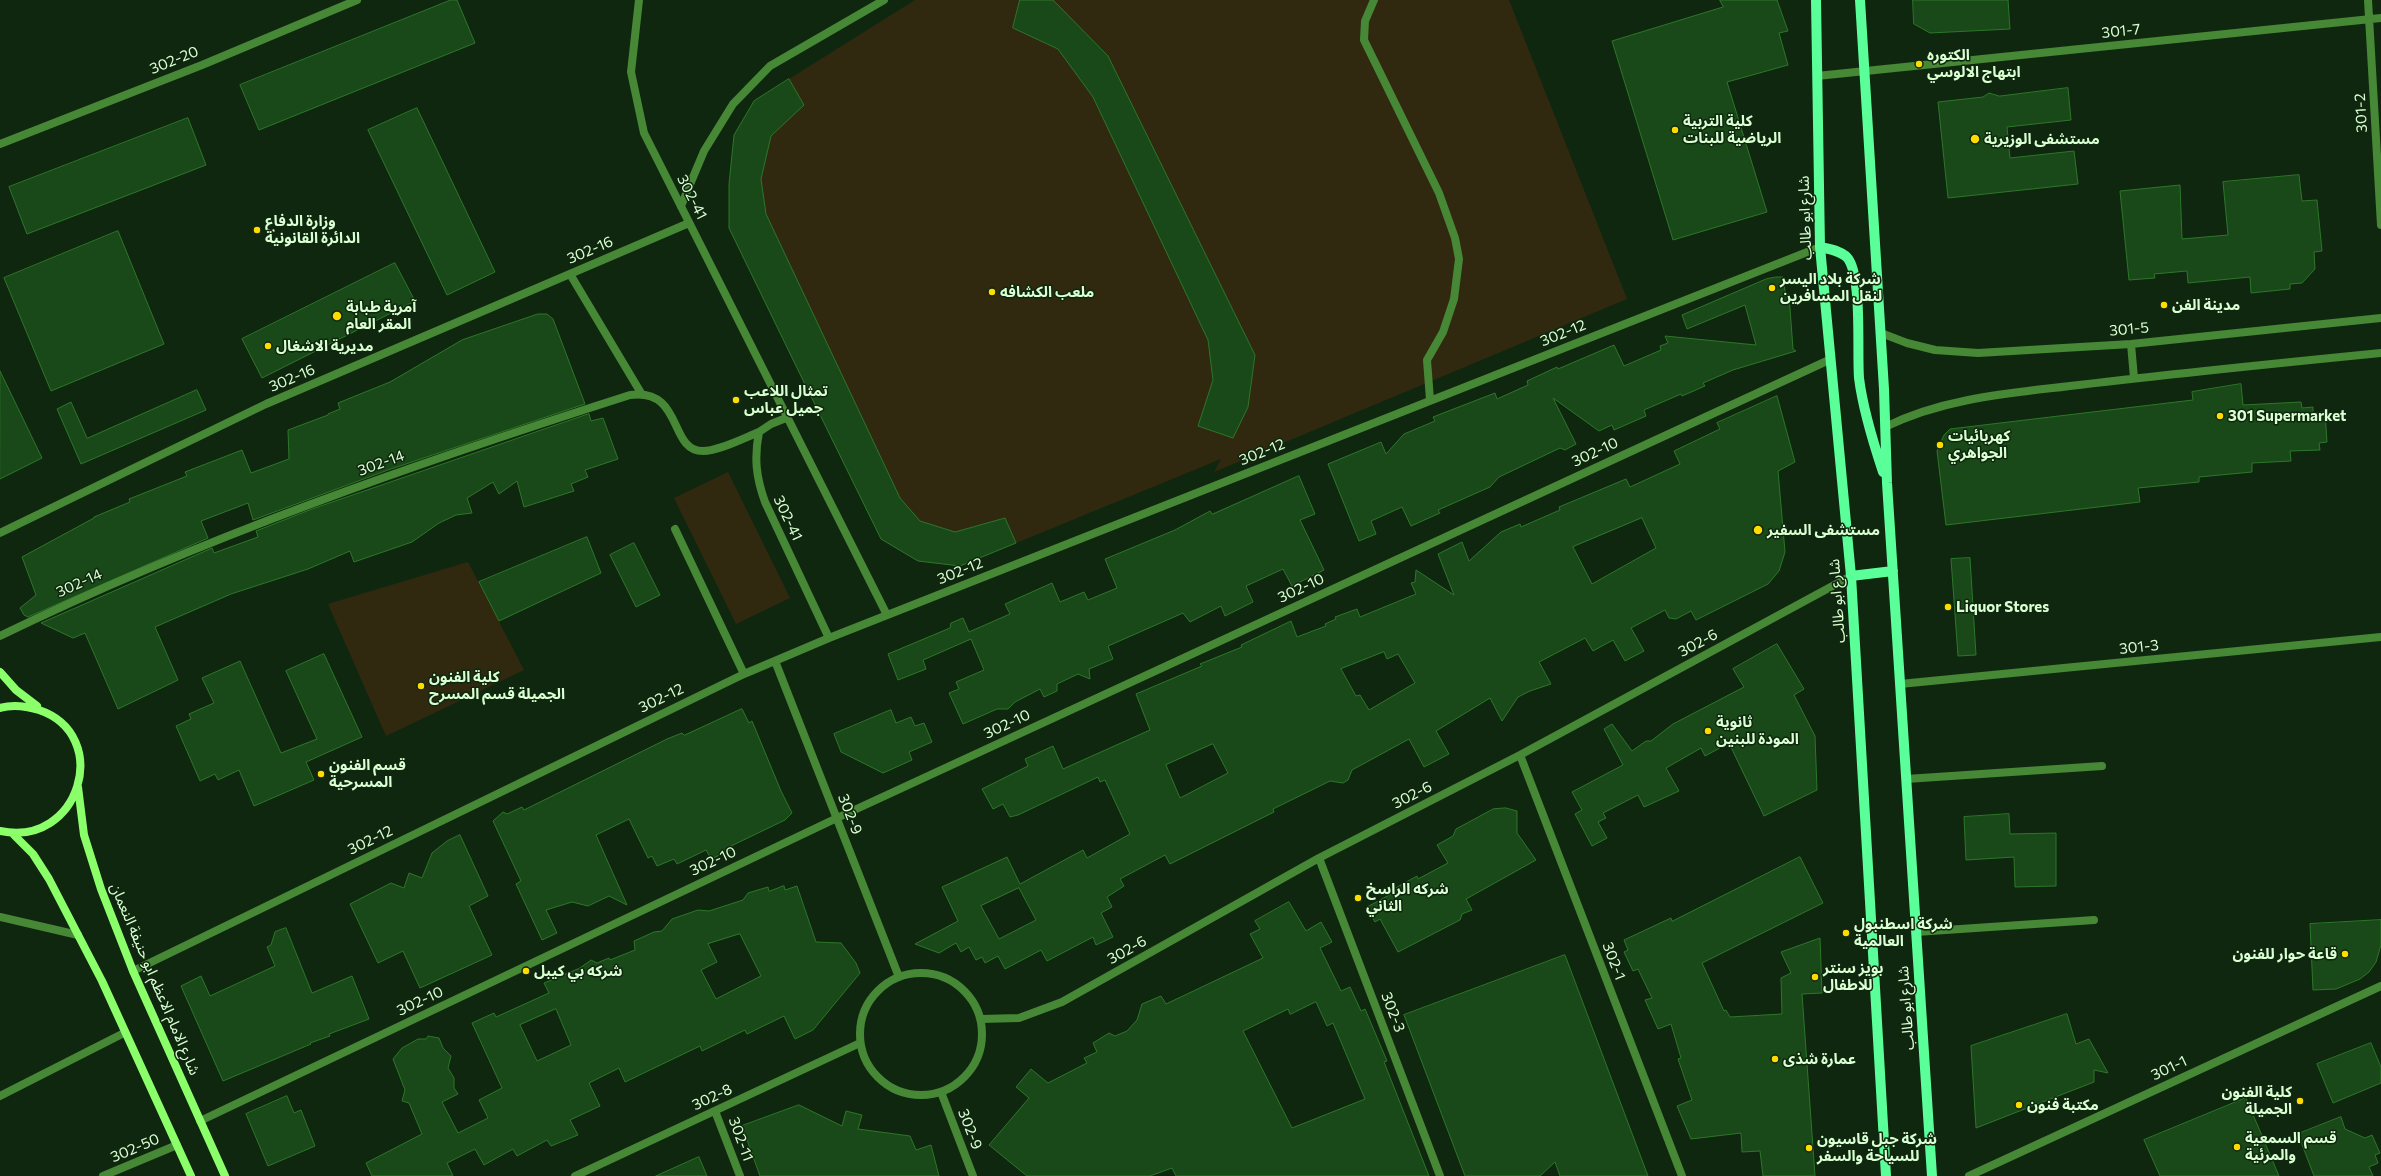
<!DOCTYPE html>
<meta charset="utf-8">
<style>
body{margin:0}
canvas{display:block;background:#0f270e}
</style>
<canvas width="2381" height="1176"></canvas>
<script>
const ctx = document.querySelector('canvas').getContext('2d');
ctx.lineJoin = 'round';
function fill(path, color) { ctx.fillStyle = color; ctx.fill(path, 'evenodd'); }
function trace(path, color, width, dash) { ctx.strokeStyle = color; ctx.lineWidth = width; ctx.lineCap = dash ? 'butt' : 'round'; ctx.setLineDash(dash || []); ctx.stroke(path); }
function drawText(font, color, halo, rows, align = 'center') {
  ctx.font = font + ' Commissioner,"Noto Sans Arabic",sans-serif'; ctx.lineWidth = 3; ctx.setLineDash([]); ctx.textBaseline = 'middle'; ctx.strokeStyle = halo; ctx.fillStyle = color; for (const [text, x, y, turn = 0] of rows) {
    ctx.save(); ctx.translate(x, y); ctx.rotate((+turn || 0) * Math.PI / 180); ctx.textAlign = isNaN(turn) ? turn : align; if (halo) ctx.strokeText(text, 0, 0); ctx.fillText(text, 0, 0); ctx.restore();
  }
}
const green = new Path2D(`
 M915 0H1509L1627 299 1214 472 1221 459 960 566 918 561 881 539 729 228V184L734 135 754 101Z
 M728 472 790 598 736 624 674 498Z
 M468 562 524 670 386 736 328 604Z`);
const building = new Path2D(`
 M451 0H457L475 43 259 130 240 85Z
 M1020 0H1053L1108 56 1255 355 1248 407 1233 438 1198 426 1213 380 1208 340 1093 97 1058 49 1013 28Z
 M1720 0H1777L1788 31 1779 33 1788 65 1727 82 1767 212 1673 240 1612 41 1723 7Z
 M1913 0H2008L2010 29 1930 33 1914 24Z
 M789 79 804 105 771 136 761 179 766 214 900 498 920 521 955 532 1005 518 1016 543 960 566 918 561 881 539 798 370 729 228V184L734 135 754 101Z
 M2068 88 2071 120 2007 127 2010 158 2074 151 2078 184 1948 198 1938 102 1983 97 1989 93 1999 96Z
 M417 108 495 272 447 295 368 130Z
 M188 118 206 165 27 234 9 187Z
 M2299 175 2302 201 2317 200 2322 251 2314 252 2315 269 2302 283 2290 284V289L2251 293 2250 277 2188 283 2187 271 2154 274 2155 278 2129 280 2120 191 2180 185 2182 239 2228 235 2223 182Z
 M118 231 164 344 51 391 4 278Z
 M395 263 415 301 262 378 242 339Z
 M1776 277H1783L1785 291 1789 295 1793 349 1796 351 1733 370 1703 383 1705 386 1682 396 1681 394 1644 410 1646 416 1614 430 1612 425 1599 431 1553 398 1576 444 1565 450 1560 448 1499 477 1490 487 1438 510 1440 513 1411 526 1402 507 1371 521 1376 534 1359 541 1328 464 1381 442 1386 454 1404 434 1435 421 1433 417 1495 393 1497 399 1528 385 1527 381 1557 367 1558 369 1614 345 1624 366 1661 350 1660 346 1668 343 1665 336 1756 345 1745 305 1687 329 1682 315 1766 279Z
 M538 314H547L553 319 585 404 388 470 253 520 248 503 201 521 208 538 28 617 24 615 20 608 36 595 22 557 94 518V517L130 502 129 499 187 476 185 472 242 450 251 473 289 459 288 430 328 415V414L340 409 338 403 390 382 462 340Z
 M0 371 42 458 0 479Z
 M2241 384 2243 405 2301 402 2302 408 2313 407V413L2325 412 2327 442 2319 443 2320 450 2290 451 2291 461 2252 463V472L2199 477V482L2138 488 2140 502 1946 525 1937 451 1944 435 1950 429 2193 400 2192 392Z
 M197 390 206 410 81 464 57 409 71 402 87 438Z
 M1777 396 1795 462 1778 471 1785 552 1779 571 1768 584 1696 620 1691 611 1676 619 1669 618 1665 610 1631 628 1644 651 1625 661 1613 640 1593 651 1585 638 1539 662 1551 684 1530 691 1518 697 1502 721 1490 698 1436 731 1449 754 1424 767 1409 739 1352 770 1348 780 1343 783 1330 781 1273 809 1274 812 1170 864 1165 855 1120 879 1124 886 1107 897 1112 907 1101 913 1113 937 1096 945 1093 937 1047 961 1041 950 1005 969 998 956 985 963 982 957 976 960 969 947 961 952 956 943 939 953 915 944 958 921 942 887 1007 857 1020 884 1083 850 1087 858 1130 834 1105 780 1100 782 1098 777 1018 815 1010 817 1003 804 993 809 982 789 1028 766 1025 759 1053 746 1063 769 1150 730 1136 694 1202 666 1200 664 1242 647 1241 645 1291 621 1297 637 1326 626 1325 624 1336 619 1335 617 1357 609 1360 617 1416 594 1411 583 1415 582 1416 570 1454 595 1438 554 1462 542 1469 561 1501 532 1520 524 1521 527 1560 510 1559 507 1626 479 1630 487 1680 464 1674 451 1720 429 1717 423ZM1642 518 1656 548 1592 584 1573 547ZM1384 652 1387 659 1398 654 1415 683 1369 710 1360 695 1356 696 1341 669ZM1213 744 1228 773 1180 798 1166 765ZM1019 888 1036 920 999 939 981 906Z
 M589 414 591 421 603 418 618 459 585 470 588 477 571 484 574 491 524 507 517 481 499 494 493 482 467 498 472 513 456 515 439 523 412 542 354 562 350 551 308 569 231 594 155 627 178 680 118 709 85 633 73 638 41 623 212 548 214 553 258 537 256 531 312 509Z
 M1299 476 1315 514 1300 520 1324 570 1292 586 1283 569 1246 586 1253 602 1225 616 1221 606 1190 622 1183 613 1108 646 1113 659 1089 669 1090 679 1078 674 1057 684V691L1044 697 1040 689 1015 702 1008 709H997L963 724 949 693 959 689 956 682 984 670 971 639 923 660 926 669 898 680 888 654 950 628 951 623 963 618 969 632 1010 614 1005 604 1052 583 1060 602 1084 592 1088 600 1117 588 1105 559 1175 530 1210 511 1212 514Z
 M587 537 601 573 499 621 479 582Z
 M634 543 660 595 636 607 610 555Z
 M1970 558 1976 655 1958 656 1951 559Z
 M1777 644 1804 689 1794 695 1815 736 1817 790 1764 816 1729 743 1705 756 1701 748 1666 768 1679 791 1644 807 1638 795 1603 813 1606 818 1598 822 1607 838 1592 846 1575 814 1582 810 1572 792 1623 765 1604 729 1612 724 1632 751 1646 741H1651L1673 724 1744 687 1733 669Z
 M324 654 362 737 306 762 314 780 254 806 239 770 218 780 215 774 200 781 176 726 191 719 189 714 214 703 202 678 240 661 281 753 317 739 286 671Z
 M742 709 749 723 752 721 781 791 792 813 785 820 731 846 733 849 711 859 706 850 677 864 674 859 657 866 652 856 648 858 629 819 596 835 627 905 609 896 588 906 572 902 546 910 557 933 542 940 516 884 521 881 493 821 503 812 507 814 522 807 524 810 667 739 682 733 684 735Z
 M891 710 896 723 911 717 915 726 924 723 932 742 909 752 912 760 883 773 841 752 834 734Z
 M1506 808 1517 811V833L1536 860 1466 899 1472 910 1462 914 1460 920 1398 952 1380 919 1375 922 1367 907 1393 893 1392 890 1417 876 1418 879 1448 863 1437 845 1453 836 1456 829 1493 809Z
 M2009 814 2010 834 2056 833V886L2015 887 2014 857 1966 860 1964 817Z
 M460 835 488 896 469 906 492 955 420 988 403 951 378 963 350 904 391 883 404 888 409 873 422 878 432 853 447 841Z
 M1800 857 1823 903 1702 963 1724 1011 1726 1010 1730 1017 1782 1014 1781 978 1791 973 1781 952 1820 938 1822 993 1802 994 1815 1176H1763L1760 1151 1742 1152 1741 1133 1691 1139 1677 1106 1692 1100 1678 1059 1681 1058 1671 1024 1658 1029 1645 1000 1652 998 1638 969 1633 971 1624 952 1628 950 1624 940 1671 918 1672 921Z
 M784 886 785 890 797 886 816 942 841 943 856 963 860 973 813 1030 795 1039 784 1016 747 1034 745 1030 702 1051 700 1046 625 1082 619 1068 589 1083 600 1106 570 1120 578 1135 551 1146 547 1140 517 1156 513 1149 484 1165 475 1149 447 1163 453 1176H372L366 1163 422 1134 409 1103 402 1101 405 1090 393 1059 402 1048 418 1039H426L428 1036 439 1038 443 1048 451 1056 448 1068 454 1078V1088L458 1094 442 1102 458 1133 488 1118 479 1100 502 1088 472 1023 494 1013 496 1017 549 993 544 983 580 968 591 960 597 963 609 958 610 960 635 950 634 941 654 932 662 931 672 919 698 910 709 911 743 900 748 893 768 887 769 891ZM740 934 761 976 716 999 701 970 717 962 708 944ZM556 1009 571 1045 537 1061 520 1025Z
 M1289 902 1306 931 1321 922 1332 942 1320 948 1341 991 1350 987 1361 1011 1365 1009 1387 1061 1384 1062 1429 1176H1176L1172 1168 1150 1176H1027L989 1145 1029 1098 1016 1087 1031 1069 1048 1083 1087 1063 1084 1058 1097 1052 1093 1043 1109 1033 1115 1036 1127 1031 1137 1020 1142 1004 1161 996 1166 1004 1263 958 1250 934 1260 929 1255 921ZM1316 1002 1327 1026 1333 1023 1365 1099 1292 1128 1243 1031 1288 1009 1290 1014Z
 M2381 920V945L2376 962 2369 972 2360 979 2336 989 2313 990 2310 924Z
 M286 928 312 993 352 976 369 1019 329 1034 330 1036 310 1043 311 1044 223 1081 181 986 201 976 210 996 275 966 267 947 271 945 275 932Z
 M1565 955 1648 1176H1560L1555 1162 1540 1176H1465L1404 1015Z
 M2067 1014 2076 1044 2089 1039 2108 1073 2094 1070V1082L1976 1128 1971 1046Z
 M2371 1043 2381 1067V1083L2333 1103 2317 1064Z
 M287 1096 294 1113 301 1110 315 1146 268 1166 246 1114Z
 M2246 1098 2279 1176H2160L2144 1140Z
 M799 1105 842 1126 846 1111 862 1115 858 1129 910 1136 916 1150 931 1145 939 1176H760L742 1126Z
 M2341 1117 2345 1129 2365 1138 2372 1135 2380 1153 2375 1155 2378 1163 2369 1167 2373 1176H2314L2298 1134Z
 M699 1157 707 1176H656Z`);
const service = new Path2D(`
 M1374 0 1365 21 1364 40 1439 193 1455 238 1459 259 1454 299 1443 332 1427 360 1430 400
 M681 206 704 151 733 104 770 66 884 0
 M1906 779 2102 766
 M0 917 78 935
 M1916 932 2094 920`);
const minor = new Path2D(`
 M639 0 631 72 644 133 887 615
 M2368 0 2381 225
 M1817 76 2381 18
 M0 144 202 65 357 0
 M570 274 641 393
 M1881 333 1907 343 1935 350 1978 353 2131 344 2381 318
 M2131 344 2134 378
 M786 418 771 424 759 432C754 458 756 477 765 502L829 638
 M1885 427C1946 397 2013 393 2079 385 2180 373 2280 363 2381 353
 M675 529 744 674
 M0 533 266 404 689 223
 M0 636C201 538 417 463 630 395 684 388 668 451 703 451 719 451 744 438 759 432
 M775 661 899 977
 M1900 684 2381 637
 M1520 755 1682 1176
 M1319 858 1440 1176
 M133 971 744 674 829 638 1820 247
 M860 1034a61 61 0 1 1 122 0a61 61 0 1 1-122 0Z
 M981 1019 1019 1018 1062 1002 1319 858 1520 755 1851 576
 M941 1092 973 1176
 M0 1096 124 1033
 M715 1111 740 1176
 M200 1121 837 818 1829 360
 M103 1176 177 1145
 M575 1176 860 1043
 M1969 1176 2381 986`);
const secondary = new Path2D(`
 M0 672 16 690 37 706
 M0 708C13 704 26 706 39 710 113 735 80 848 0 831
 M78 787 84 835 101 889 133 971 225 1176
 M12 833 33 854 49 879 102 981 191 1176`);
const primary = new Path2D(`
 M1816 0 1820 247 1851 576 1886 1176
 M1860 0 1884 389 1887 483 1932 1176
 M1820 247C1829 249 1844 251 1849 260 1862 282 1857 350 1859 378 1863 410 1873 442 1883 472
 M1851 576 1893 571`);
const markers = [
 [1919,64,4,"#fedc00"],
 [1675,130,4,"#fedc00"],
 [1975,139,5,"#fedc00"],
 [257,230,4,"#fedc00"],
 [1772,288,4,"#fedc00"],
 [992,292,4,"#fedc00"],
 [2164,305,4,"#fedc00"],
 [337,316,5,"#fedc00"],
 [268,346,4,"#fedc00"],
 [736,400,4,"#fedc00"],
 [2220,416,4,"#fedc00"],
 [1940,445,4,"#fedc00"],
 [1758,530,5,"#fedc00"],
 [1948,607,4,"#fedc00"],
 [421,686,4,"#fedc00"],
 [1708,731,4,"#fedc00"],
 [321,774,4,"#fedc00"],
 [1358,898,4,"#fedc00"],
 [1846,933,4,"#fedc00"],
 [2345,954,4,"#fedc00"],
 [526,971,4,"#fedc00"],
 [1815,977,4,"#fedc00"],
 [1775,1059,4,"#fedc00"],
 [2300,1101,4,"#fedc00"],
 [2019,1105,4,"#fedc00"],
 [2237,1147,4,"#fedc00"],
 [1809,1148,4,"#fedc00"]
];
const streetNames = [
 ["301-7",2121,31,-6],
 ["302-20",174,60,-22],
 ["301-2",2361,113,-93],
 ["302-41",692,197,63],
 ["شارع ابو طالب",1805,218,-92],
 ["302-16",590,250,-23],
 ["301-5",2129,329,-5],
 ["302-12",1563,333,-22],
 ["302-16",292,378,-23],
 ["302-12",1262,452,-22],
 ["302-10",1595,452,-25],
 ["302-14",381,463,-20],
 ["302-41",788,518,65],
 ["302-12",960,571,-22],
 ["302-14",79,583,-24],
 ["302-10",1301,588,-25],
 ["شارع ابو طالب",1837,601,-94],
 ["302-6",1698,643,-28],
 ["301-3",2139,647,-6],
 ["302-12",661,698,-26],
 ["302-10",1007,724,-25],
 ["302-6",1412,795,-27],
 ["302-9",850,814,69],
 ["302-12",370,840,-26],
 ["302-10",713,861,-25],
 ["302-6",1127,950,-29],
 ["302-1",1614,961,69],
 ["شارع الامام الاعظم ابو حنيفة النعمان",155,979,67],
 ["302-10",420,1001,-25],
 ["شارع ابو طالب",1906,1008,-94],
 ["302-3",1393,1012,69],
 ["301-1",2169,1068,-25],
 ["302-8",712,1097,-25],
 ["302-9",970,1129,69],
 ["302-11",741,1139,70],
 ["302-50",135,1148,-23]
];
const poiNames = [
 ["الكتوره",1927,55],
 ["ابتهاج الالوسي",1927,72],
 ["كلية التربية",1683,121],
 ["الرياضية للبنات",1683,138],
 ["مستشفى الوزيرية",1984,139],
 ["وزارة الدفاع",265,221],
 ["الدائرة القانونية",265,238],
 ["شركة بلاد اليسر",1780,279],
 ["لنقل المسافرين",1780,296],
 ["ملعب الكشافه",1000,292],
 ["مدينة الفن",2172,305],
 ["آمرية طبابة",346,307],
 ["المقر العام",346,324],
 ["مديرية الاشغال",276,346],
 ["تمثال اللاعب",744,391],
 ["جميل عباس",744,408],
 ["301 Supermarket",2228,416],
 ["كهربائيات",1948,436],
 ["الجواهري",1948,453],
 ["مستشفى السفير",1767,530],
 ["Liquor Stores",1956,607],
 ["كلية الفنون",429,677],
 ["الجميلة قسم المسرح",429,694],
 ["ثانوية",1716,722],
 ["المودة للبنين",1716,739],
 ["قسم الفنون",329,765],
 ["المسرحية",329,782],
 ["شركه الراسخ",1366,889],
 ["الثاني",1366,906],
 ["شركة اسطنبول",1854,924],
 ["العالمية",1854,941],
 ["قاعة حوار للفنون",2337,954,"right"],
 ["بويز سنتر",1823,968],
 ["للاطفال",1823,985],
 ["شركه بي كيبل",534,971],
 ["عمارة شذى",1783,1059],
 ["كلية الفنون",2292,1092,"right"],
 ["الجميلة",2292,1109,"right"],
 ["مكتبة فنون",2027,1105],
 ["قسم السمعية",2245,1138],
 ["والمرئية",2245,1155],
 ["شركة جبل قاسيون",1817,1139],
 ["للسياحة والسفر",1817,1156]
];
fill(green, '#312810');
fill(building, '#1a4919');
trace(building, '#2c7629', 1);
trace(service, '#468836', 8);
trace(minor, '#468836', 8);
trace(secondary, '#8aff6a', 8);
trace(primary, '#5aff9a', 10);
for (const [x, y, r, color] of markers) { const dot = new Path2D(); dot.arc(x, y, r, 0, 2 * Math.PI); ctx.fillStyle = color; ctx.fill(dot); trace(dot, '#0f270e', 1.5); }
drawText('15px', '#d9ffd3', '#0f270e', streetNames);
drawText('bold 15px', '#d9ffd3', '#0f270e', poiNames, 'left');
</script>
